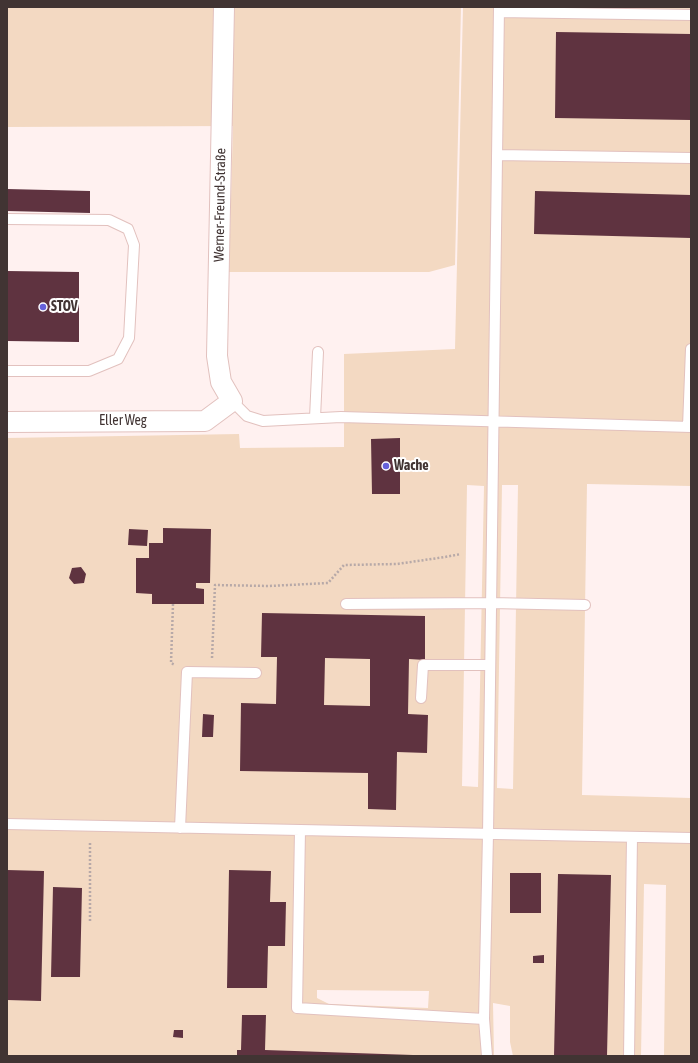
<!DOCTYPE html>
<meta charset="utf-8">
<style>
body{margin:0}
#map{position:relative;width:698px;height:1063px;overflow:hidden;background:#fff1f0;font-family:"Asap Condensed",sans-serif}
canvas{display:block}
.frame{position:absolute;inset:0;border:8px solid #413433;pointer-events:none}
</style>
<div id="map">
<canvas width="698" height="1063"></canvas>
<div class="frame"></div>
</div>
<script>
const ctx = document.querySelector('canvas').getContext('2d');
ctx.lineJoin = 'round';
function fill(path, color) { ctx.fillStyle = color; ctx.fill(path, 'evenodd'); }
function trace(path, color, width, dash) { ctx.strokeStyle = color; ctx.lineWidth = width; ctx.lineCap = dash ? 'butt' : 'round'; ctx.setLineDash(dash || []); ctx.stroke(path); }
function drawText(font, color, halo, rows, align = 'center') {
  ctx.font = font + ' "Asap Condensed",sans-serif'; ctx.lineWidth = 4; ctx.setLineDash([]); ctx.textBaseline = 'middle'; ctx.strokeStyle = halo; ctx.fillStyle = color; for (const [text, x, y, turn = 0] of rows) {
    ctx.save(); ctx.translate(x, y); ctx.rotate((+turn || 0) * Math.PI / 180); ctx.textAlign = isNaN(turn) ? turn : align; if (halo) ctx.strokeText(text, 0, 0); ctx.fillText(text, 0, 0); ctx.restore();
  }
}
const green = new Path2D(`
 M7 7H461L455 265 429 272H229L233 126 7 127Z
 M463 7H691V486L587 484 582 795 691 798V1056H664L666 885 644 884 641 1056H513L510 1042V1006L493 1003 494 1056H7V438L239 434 240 448 344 447V354L455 349ZM467 485 484 486 478 787 462 786ZM502 485H518L513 789 497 788ZM317 990 429 991 428 1008 329 1004 317 998Z`);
const building = new Path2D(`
 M556 32 691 34V120L555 118Z
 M7 189 90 191V213L7 211Z
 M535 191 691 195V238L534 234Z
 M7 271 79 272V342L7 341Z
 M400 438V494H372L371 439Z
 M163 528 211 529 210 583H196V588L204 589V604H152V594L136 593V558H149V543H163Z
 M129 529 148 530 147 546 128 545Z
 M81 567 86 574 84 583 74 584 69 578 72 568Z
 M262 613 425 616V660L409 659 408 714 428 715 427 753 397 752 396 810 368 809V773L240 771 241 703 276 704 277 657H261ZM325 658 370 659V706L324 705Z
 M203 714 214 715 213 737H202Z
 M7 870 44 871 41 1001 7 1000Z
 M229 870 271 871 270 902H286L285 946H268L267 988H227Z
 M510 873H541V913H510Z
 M558 874 611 875 607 1056H554Z
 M53 887 82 888 80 977H51Z
 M544 955V963H533V956Z
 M242 1015H266L265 1050 413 1055V1056H237V1050H241Z
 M174 1030H183V1038L173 1037Z`);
const path = new Path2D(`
 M173 604 171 663 175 665
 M212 658 215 585 269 586 328 583 344 565 397 564 445 557 461 554
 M90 921V841`);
const lane = new Path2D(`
 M499 12 691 15
 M497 155 691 158
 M7 219 109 220 128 229 134 245 129 338 118 359 89 371H7
 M232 401 247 416 263 421 341 417 691 427
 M315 418 318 352
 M688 427 691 349
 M346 604 491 603 585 605
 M421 698 423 665H490
 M7 824 691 838
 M180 828 187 672 256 673
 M300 830 297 1008 484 1019
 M487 1056 484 1019 488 834 499 7
 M629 1056 632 837`);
const street = new Path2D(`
 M7 422 205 421 232 401 221 382 217 356 224 7`);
const markers = [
 [43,307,4,"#6661da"],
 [386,466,4,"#6661da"]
];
const streetNames = [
 ["Werner-Freund-Straße",220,205,-89],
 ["Eller Weg",123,421]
];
const poiNames = [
 ["STOV",51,307],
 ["Wache",394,466]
];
fill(green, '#f3d9c2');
fill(building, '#5f3340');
trace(lane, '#e2c1be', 12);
trace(street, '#e2c1be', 22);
trace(path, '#b7a9a8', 2.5, [2, 2]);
trace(lane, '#fff', 10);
trace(street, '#fff', 20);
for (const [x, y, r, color] of markers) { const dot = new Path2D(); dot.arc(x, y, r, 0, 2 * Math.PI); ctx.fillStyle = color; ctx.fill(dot); trace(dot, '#fff', 1.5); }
drawText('14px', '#413433', '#fff', streetNames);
drawText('bold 14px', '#413433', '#fff', poiNames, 'left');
</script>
